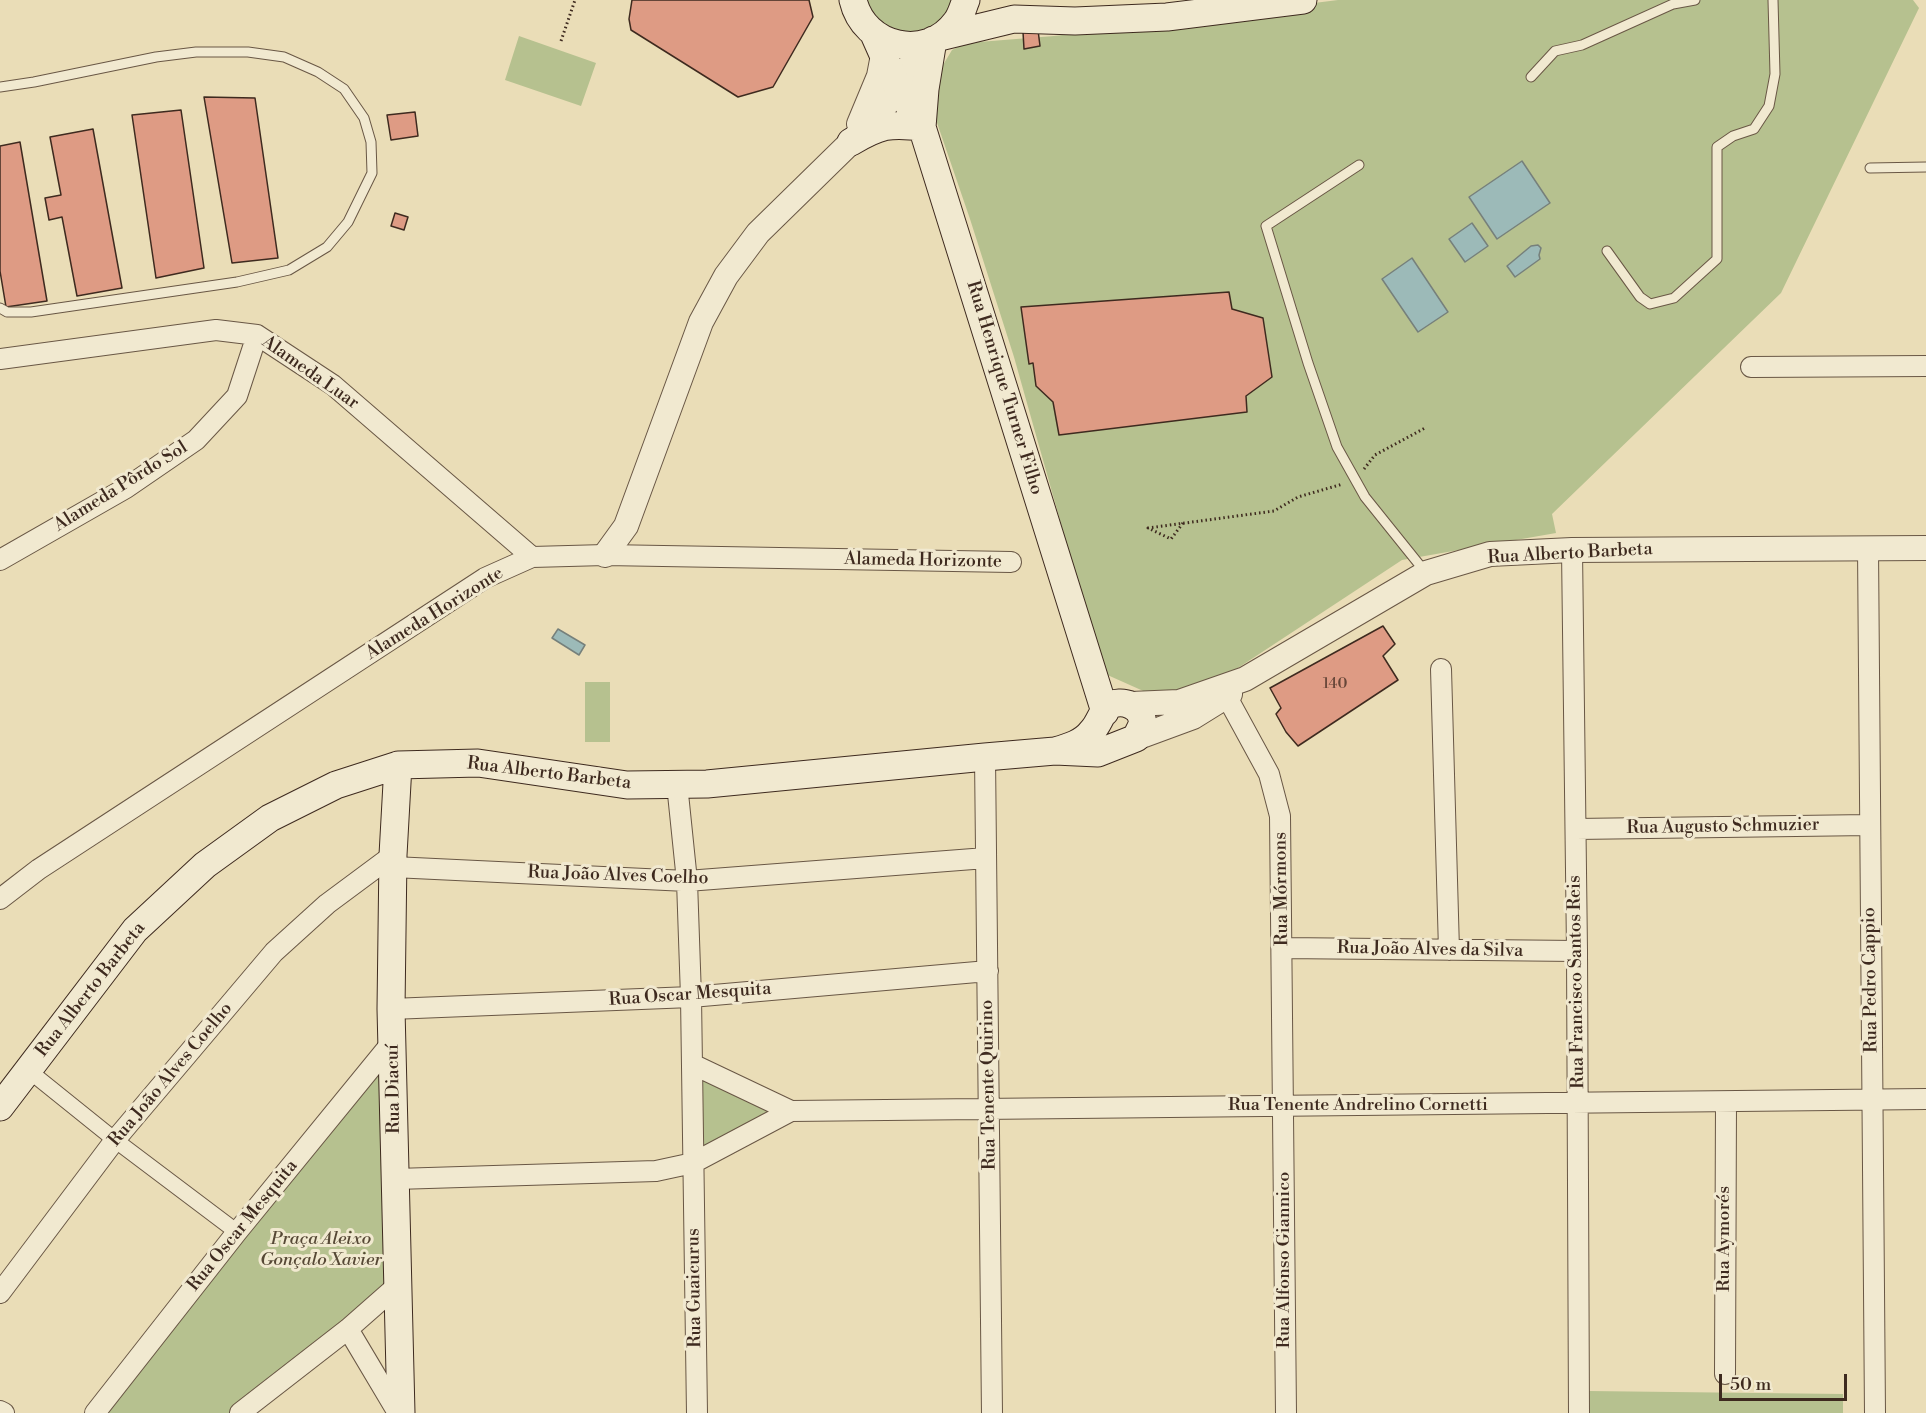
<!DOCTYPE html>
<meta charset="utf-8">
<style>
body{margin:0}
#map{position:relative;width:1926px;height:1413px;overflow:hidden;background:#eaddb7;font-family:"Libre Bodoni",serif}
canvas{display:block}
.scale{position:absolute;left:1719px;top:1374px;width:128px;height:27px;box-sizing:border-box;border:3px solid #3e2a1f;border-top:0;padding-left:8px;font-size:18px;line-height:21px;white-space:nowrap;color:#3e2a1f;-webkit-text-stroke:4px #f1e9d0;paint-order:stroke}
</style>
<div id="map">
<canvas width="1926" height="1413"></canvas>
<div class="scale">50 m</div>
</div>
<script>
const ctx = document.querySelector('canvas').getContext('2d');
ctx.lineJoin = 'round';
function fill(path, color) { ctx.fillStyle = color; ctx.fill(path, 'evenodd'); }
function trace(path, color, width, dash) { ctx.strokeStyle = color; ctx.lineWidth = width; ctx.lineCap = dash ? 'butt' : 'round'; ctx.setLineDash(dash || []); ctx.stroke(path); }
function drawText(font, color, halo, rows, align = 'center') {
  ctx.font = font + ' "Libre Bodoni",serif'; ctx.lineWidth = 6; ctx.setLineDash([]); ctx.textBaseline = 'middle'; ctx.strokeStyle = halo; ctx.fillStyle = color; for (const [text, x, y, turn = 0] of rows) {
    ctx.save(); ctx.translate(x, y); ctx.rotate((+turn || 0) * Math.PI / 180); ctx.textAlign = isNaN(turn) ? turn : align; if (halo) ctx.strokeText(text, 0, 0); ctx.fillText(text, 0, 0); ctx.restore();
  }
}
const green = new Path2D(`
 M865 0H952C935 46 885 41 865 0Z
 M1338 0H1913L1919 8 1781 293 1552 514 1556 533 1402 560 1206 689 1159 698 1103 673 1014 357 970 219 934 114 937 75 952 50 966 43 1054 36Z
 M519 36 596 63 581 106 505 80Z
 M585 682H610V742H585Z
 M385 1059 392 1282 230 1413H104Z
 M695 1065 784 1111 696 1160Z
 M1588 1391 1843 1394V1413H1589Z`);
const water = new Path2D(`
 M1522 161 1550 203 1497 239 1469 197Z
 M1472 223 1488 246 1465 262 1449 239Z
 M1538 245 1541 248 1539 255 1540 259 1515 277 1507 266 1531 246Z
 M1412 258 1448 312 1418 332 1382 279Z
 M558 629 585 645 579 655 552 638Z`);
const building = new Path2D(`
 M632 0H809L813 17 773 87 738 97 631 30 629 19Z
 M1038 30 1040 46 1024 49 1023 32Z
 M204 97 255 98 278 258 232 263Z
 M181 110 204 268 156 278 132 115Z
 M415 112 418 136 391 140 387 115Z
 M93 129 122 288 77 296 62 217 49 220 45 198 61 195 50 137Z
 M20 142 47 301 6 307 0 271V146Z
 M395 213 408 217 404 230 391 226Z
 M1229 292 1232 309 1263 318 1272 377 1246 396 1247 412 1059 435 1053 402 1036 386 1033 363 1029 364 1021 307Z
 M1383 626 1395 644 1383 656 1398 680 1298 746 1286 732 1276 714 1281 708 1270 688Z`);
const path = new Path2D(`
 M561 41 575 0
 M1364 469 1375 455 1425 428
 M1183 523 1171 539 1148 528 1274 511 1298 497 1343 484`);
const service = new Path2D(`
 M1531 77 1555 51 1582 45 1673 4 1695 0
 M0 87 34 82 156 57 196 52H248L284 57 318 72 344 89 364 118 371 142 372 173 348 222 327 247 289 270 237 282 31 312H7L0 308
 M1359 165 1266 226 1308 363 1337 447 1365 497 1426 573
 M1870 168 1926 167
 M1607 251 1640 297 1650 304 1674 298 1717 259V147L1733 136 1754 129 1769 106 1775 74 1773 0`);
const pedestrian = new Path2D(`
 M28 1070 115 1140 237 1232`);
const minor = new Path2D(`
 M0 359 216 330 257 335 333 385 532 557
 M1751 367 1926 366
 M1868 548 1875 1413
 M1572 550 1577 951 1579 1413
 M0 560 126 488 196 440 237 396 257 335
 M1441 669 1449 950
 M1221 686 1269 774 1280 816 1286 1413
 M985 757 992 1413
 M677 784 687 881 691 997 697 1413
 M1576 829 1869 825
 M393 867 687 881 986 858
 M0 899 39 869 485 578 532 557 605 555 1011 562
 M1283 948 1577 951
 M391 1009 691 997 988 971
 M692 1064 791 1111 1926 1099
 M396 1179 656 1171 693 1163 791 1111
 M0 1293 115 1140 274 952 327 904 393 855
 M348 1329 398 1413
 M1725 1374 1726 1103
 M0 1411 4 1413
 M95 1413 237 1232 393 1041
 M240 1413 348 1329 398 1285`);
const tertiary = new Path2D(`
 M859 124 879 76 883 55
 M605 555 626 526 701 322 726 276 758 233 851 142 885 106 898 88 921 45
 M1131 704 1179 702 1245 679 1426 573 1490 554 1572 550 1926 548
 M1136 738 1193 717 1230 694`);
const secondary = new Path2D(`
 M853 0C864 48 927 62 956 22 961 16 963 7 966 0
 M874 34 898 88 922 127 1105 712
 M940 37 1014 19 1075 21 1167 17 1303 0
 M922 127 925 89 933 40
 M851 142C880 125 889 123 922 127
 M398 765 393 855 391 1009 401 1413
 M0 1107 135 930 205 865 270 818 336 785 398 765 478 763 627 785 707 784 985 757 1055 751 1098 753 1136 738C1137 734 1141 729 1142 724 1145 707 1121 697 1108 707 1101 713 1099 724 1092 731 1083 743 1069 747 1055 751`);
const numberNames = [
 ["140",1335,684]
];
const streetNames = [
 ["Alameda Luar",310,373,35],
 ["Rua Henrique Turner Filho",1004,388,73],
 ["Alameda Pôrdo Sol",121,487,-32],
 ["Rua Alberto Barbeta",1570,554,-3],
 ["Alameda Horizonte",923,561,1],
 ["Alameda Horizonte",435,614,-32],
 ["Rua Alberto Barbeta",549,774,7],
 ["Rua Augusto Schmuzier",1723,827,-1],
 ["Rua João Alves Coelho",618,876,2],
 ["Rua Mórmons",1282,889,-91],
 ["Rua João Alves da Silva",1430,950,1],
 ["Rua Pedro Cappio",1871,980,-91],
 ["Rua Francisco Santos Reis",1577,982,-91],
 ["Rua Alberto Barbeta",91,990,-52],
 ["Rua Oscar Mesquita",690,995,-4],
 ["Rua João Alves Coelho",171,1075,-50],
 ["Rua Tenente Quirino",989,1085,-91],
 ["Rua Diacuí",394,1089,-91],
 ["Rua Tenente Andrelino Cornetti",1358,1106],
 ["Rua Oscar Mesquita",243,1226,-51],
 ["Rua Aymorés",1725,1239,-90],
 ["Rua Alfonso Giannico",1285,1260,-90],
 ["Rua Guaicurus",695,1288,-91]
];
const parkNames = [
 ["Praça Aleixo",321,1240],
 ["Gonçalo Xavier",321,1261]
];
fill(green, '#b6c18f');
fill(water, '#9cbab8');
trace(water, '#76807b', 1.5);
fill(building, '#de9b84');
trace(building, '#3e2a1f', 1.5);
trace(service, '#695745', 11);
trace(pedestrian, '#695745', 17);
trace(minor, '#695745', 22);
trace(tertiary, '#695745', 26);
trace(secondary, '#3e2a1f', 29);
trace(path, '#3e2a1f', 3, [1.5, 3]);
trace(service, '#f1e9d0', 9);
trace(pedestrian, '#f1e9d0', 15);
trace(minor, '#f1e9d0', 20);
trace(tertiary, '#f1e9d0', 24);
trace(secondary, '#f1e9d0', 27);
drawText('15px', '#664638', null, numberNames);
drawText('18px', '#3e2a1f', '#f1e9d0', streetNames);
drawText('italic 18px', '#564835', '#f1e9d0', parkNames);
</script>
